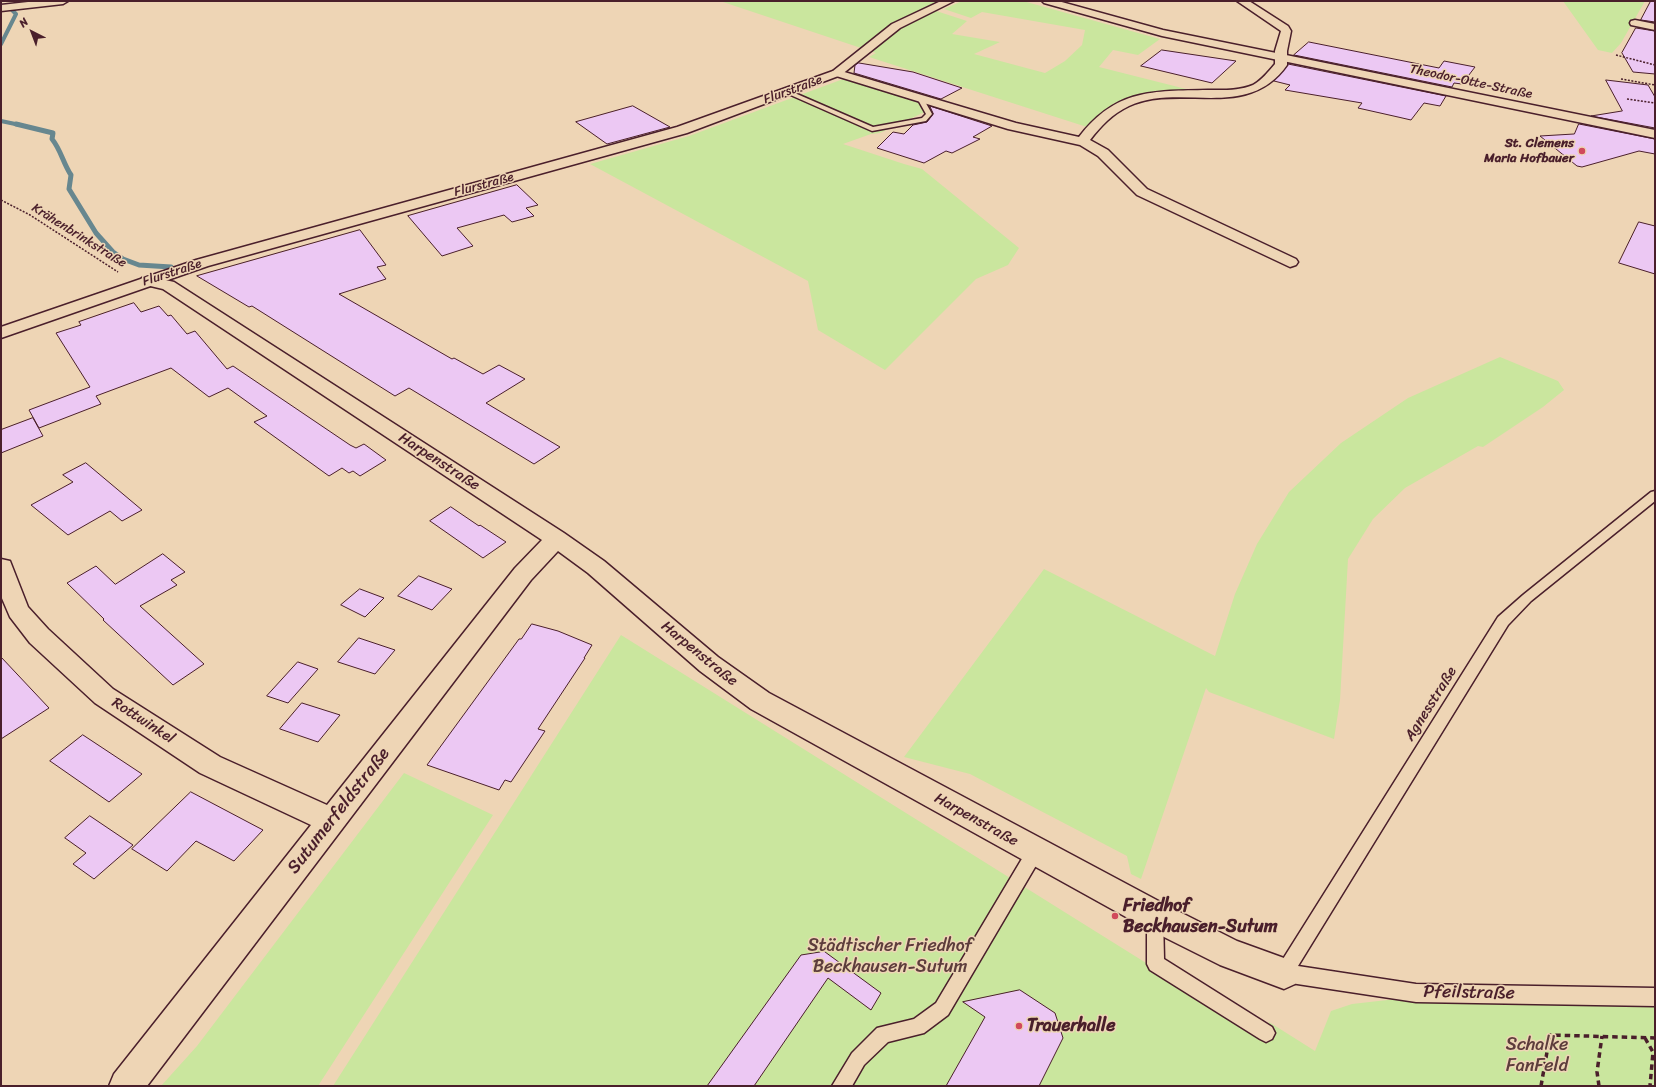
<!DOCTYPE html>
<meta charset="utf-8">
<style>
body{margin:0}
#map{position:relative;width:1656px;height:1087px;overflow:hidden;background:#eed5b5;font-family:Sriracha,sans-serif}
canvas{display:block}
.frame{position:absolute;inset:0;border:2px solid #4a1f2b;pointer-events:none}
.north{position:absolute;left:12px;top:12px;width:40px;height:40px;-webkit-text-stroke:3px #eed5b5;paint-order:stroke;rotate:318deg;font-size:11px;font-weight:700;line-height:16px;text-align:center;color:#4a1f2b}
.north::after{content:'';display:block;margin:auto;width:14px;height:18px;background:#4a1f2b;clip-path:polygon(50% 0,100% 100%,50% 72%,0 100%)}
</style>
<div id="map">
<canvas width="1656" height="1087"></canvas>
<div class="frame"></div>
<div class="north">N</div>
</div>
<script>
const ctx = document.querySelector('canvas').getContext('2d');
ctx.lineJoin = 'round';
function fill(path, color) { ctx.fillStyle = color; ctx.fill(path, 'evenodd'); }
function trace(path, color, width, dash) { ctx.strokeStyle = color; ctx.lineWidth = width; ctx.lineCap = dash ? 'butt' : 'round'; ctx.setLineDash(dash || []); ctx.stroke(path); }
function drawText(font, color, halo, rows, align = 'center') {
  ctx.font = font + ' Sriracha,sans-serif'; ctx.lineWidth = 3; ctx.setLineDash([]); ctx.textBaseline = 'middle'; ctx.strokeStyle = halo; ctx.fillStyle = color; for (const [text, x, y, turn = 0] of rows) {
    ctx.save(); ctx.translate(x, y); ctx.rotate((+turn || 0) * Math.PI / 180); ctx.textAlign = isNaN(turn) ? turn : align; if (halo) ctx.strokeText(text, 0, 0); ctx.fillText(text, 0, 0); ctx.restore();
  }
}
const green = new Path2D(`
 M720 1H939L927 8 967 21 952 34 1000 42 974 54 1045 73 1065 61 1082 45 1085 30 982 12 971 18 944 9 962 1H1023L1160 39 1138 55 1113 50 1099 67 1202 93C1175 94 1130 90 1109 107 1102 113 1096 121 1090 128L869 57 876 53Z
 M1563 1H1645L1621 43 1612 53 1598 50Z
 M846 78 941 108H933L880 133 871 134 843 144 904 164 922 169 1019 248 1008 265 976 279 885 370 818 330 808 281 590 164 689 136Z
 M1500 357 1558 381 1564 390 1543 407 1483 447 1478 446 1405 488 1373 519 1348 559 1340 700 1334 739 1209 692 1206 688 1141 879 1131 874 1127 856 970 774 904 757 1044 569 1215 656 1235 594 1257 544 1289 492 1341 443 1408 398Z
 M621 635 1263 1036 1269 1022 1315 1051 1331 1011 1352 1004 1414 997 1655 1001V1086H333Z
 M404 773 493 815 318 1086H161L197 1046Z`);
const streamFar1 = new Path2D(`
 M1 44 16 14 11 9
 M1 121 20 125`);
const stream = new Path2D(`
 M16 124 53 133 52 139C61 150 63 163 71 175L69 189 96 233 113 252 123 259 139 265 171 267`);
const building = new Path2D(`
 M1651 1H1655V22L1641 20Z
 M1636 28 1655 31V74L1633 72 1622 53Z
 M1309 42 1439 68 1444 61 1475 67 1462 84 1454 83 1452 87 1294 55Z
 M1162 50 1236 61 1212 83 1141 66Z
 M859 63 913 72 962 88 941 99 854 73 855 65Z
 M1288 64 1446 96 1440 106 1424 103 1411 120 1398 117 1358 108 1362 103 1285 90 1290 85 1274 81Z
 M1606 80 1648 85 1655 97V128L1591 116 1622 111Z
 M633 106 670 127 607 144 576 122Z
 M930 106 992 126 973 137 980 139 952 153 946 151 924 163 877 148 893 132 904 134 913 125 927 122 933 114Z
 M1579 124 1655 139V154L1639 151 1582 167 1577 166 1540 136 1574 134Z
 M517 185 538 205 526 208 534 216 512 222 504 215 457 228 473 246 442 256 408 216Z
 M1639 222 1655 226V274L1619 263Z
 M360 230 386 265 377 267 386 279 339 294 452 359 454 358 483 374 499 365 525 379 486 403 560 447 534 464 409 388 395 396 252 306 249 307 197 276Z
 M134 303 141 312 159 306 168 316 171 315 187 334 195 331 227 369 233 366 350 445 356 448 364 444 386 460 360 476 353 471 349 473 342 468 329 476 254 422 267 416 228 388 209 397 171 368 96 396 101 404 39 428 29 410 90 387 56 333 81 325 79 322Z
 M33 418 43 436 1 453V430Z
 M86 463 142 510 122 521 110 511 68 535 31 505 73 482 63 475Z
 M451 507 479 526 480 525 506 542 483 558 430 521Z
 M163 554 185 572 171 580 177 585 140 606 204 664 173 685 103 620 104 619 67 583 96 566 115 584Z
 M419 576 452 589 432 610 398 596Z
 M360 589 384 598 365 617 341 605Z
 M532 624 558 631 592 645 584 658H585L538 729 545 731 511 782 505 780 499 790 427 765 519 639H521Z
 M359 638 395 650 375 674 338 662Z
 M1 657 49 708 1 739Z
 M298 662 318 669 288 703 267 696Z
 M302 703 340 715 318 742 280 729Z
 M83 735 142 774 109 802 50 761Z
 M191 792 263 830 234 861 196 841 167 871 132 849Z
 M90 816 133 845 94 879 73 864 86 853 65 838Z
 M821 949 881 993 871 1010 828 978 754 1086H707L801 955 820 952Z
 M1020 990 1055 1013 1063 1038 1039 1086H946L985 1017 963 1002Z`);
const pathFar1 = new Path2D(`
 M1616 55 1655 65
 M1621 79 1655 85
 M1627 99 1655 103
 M1 200 30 215 118 272`);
const path = new Path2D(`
 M1645 1038 1653 1052 1650 1086
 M1541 1086 1550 1035 1655 1038
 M1599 1086 1597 1072 1602 1036`);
const service = new Path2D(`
 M786 91H790L873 127 922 118 926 114 917 98 920 96 923 98 932 114 926 121 872 131 786 93Z
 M1655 491V501L1531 601 1508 625 1298 966 1416 984 1655 988V1006L1416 1002 1284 982 1278 979 1275 973 1278 967 1498 617 1523 595 1651 492Z
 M1035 845 1041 847 1043 852 1041 857 948 1015 924 1033 888 1042 864 1065 852 1086H832L852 1053 877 1028 914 1019 936 1003 1029 847Z
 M1155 909 1161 911 1163 917 1164 959 1272 1027 1275 1033 1272 1039 1266 1042 1260 1039 1150 970 1147 964V917L1149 911Z`);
const minor = new Path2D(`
 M37 1H68L63 4 1 11V5Z
 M1237 1H1249L1288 26 1291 31 1287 51V65C1247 122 1181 82 1129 106 1112 114 1101 126 1090 140L1108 150 1147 189 1296 259 1298 262 1296 265 1290 267 1137 195 1098 156 1080 145 1008 129 833 75 831 73 833 71H841L1016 123 1079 137C1116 89 1152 91 1208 90 1222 90 1239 91 1253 85 1262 80 1268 72 1275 64V51L1281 31Z
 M1635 20 1655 24V30L1631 25 1630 23 1631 21Z
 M148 276 174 282 564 533 604 561 718 657 769 693 1166 905 1237 941 1295 962 1300 973 1295 984 1284 989 1220 965 1144 927 751 709 700 671 588 573 558 551 531 580 147 1086H109L114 1074 311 825 200 773 95 703 30 643 10 617 1 596V559L10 561 28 607 48 629 113 689 220 757 327 805 515 568 542 540 163 289 142 284 140 281 142 278Z`);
const tertiary = new Path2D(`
 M941 1H954L900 28 841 75 687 133 208 266 1 338V327L196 260 677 127 833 71 892 24Z
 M1042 1H1058L1163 30 1655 130V138L1162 36 1044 3Z`);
const markers = [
 [1582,151,4,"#d1495b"],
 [1115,916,4,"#d1495b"],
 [1019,1026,4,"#d1495b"]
];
const farStreetnames = [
 ["Theodor-Otte-Straße",1471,82,12],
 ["Flurstraße",793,90,-20],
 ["Flurstraße",484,185,-15],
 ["Krähenbrinkstraße",79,236,32],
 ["Flurstraße",172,273,-18]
];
const farPoinames = [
 ["St. Clemens",1574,144],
 ["Maria Hofbauer",1574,159]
];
const streetNames = [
 ["Harpenstraße",439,462,33],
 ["Harpenstraße",699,654,39],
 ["Agnesstraße",1431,704,-58],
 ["Rottwinkel",143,721,33],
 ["Harpenstraße",976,820,29]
];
const nearStreetnames = [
 ["Sutumerfeldstraße",339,811,-52],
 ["Pfeilstraße",1469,993,1]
];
const nearPoinames = [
 ["Friedhof",1123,906],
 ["Beckhausen-Sutum",1123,927],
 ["Trauerhalle",1027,1026]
];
const nearParknames = [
 ["Städtischer Friedhof",890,946],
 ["Beckhausen-Sutum",890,967],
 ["Schalke",1537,1045],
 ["FanFeld",1537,1066]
];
fill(green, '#cae69e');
trace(streamFar1, '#67878f', 4);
trace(stream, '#67878f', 5);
fill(building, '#ecc8f3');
trace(building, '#4a1f2b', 1);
trace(service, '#4a1f2b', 3);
trace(minor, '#4a1f2b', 3);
trace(tertiary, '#4a1f2b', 3);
trace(pathFar1, '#4a1f2b', 1.5, [2, 1.5]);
trace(path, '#4a1f2b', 3.5, [5.5, 4]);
fill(service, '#eed5b5');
fill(minor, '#eed5b5');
fill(tertiary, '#eed5b5');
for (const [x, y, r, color] of markers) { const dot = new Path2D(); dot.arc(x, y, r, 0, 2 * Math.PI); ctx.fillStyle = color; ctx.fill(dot); trace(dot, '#eed5b5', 1.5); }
drawText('13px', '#4a1f2b', '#eed5b5', farStreetnames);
drawText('bold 13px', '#4a1f2b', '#eed5b5', farPoinames, 'right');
drawText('15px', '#4a1f2b', '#eed5b5', streetNames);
drawText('18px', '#4a1f2b', '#eed5b5', nearStreetnames);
drawText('bold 18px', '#4a1f2b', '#eed5b5', nearPoinames, 'left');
drawText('18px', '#5d3d3c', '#eed5b5', nearParknames);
</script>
